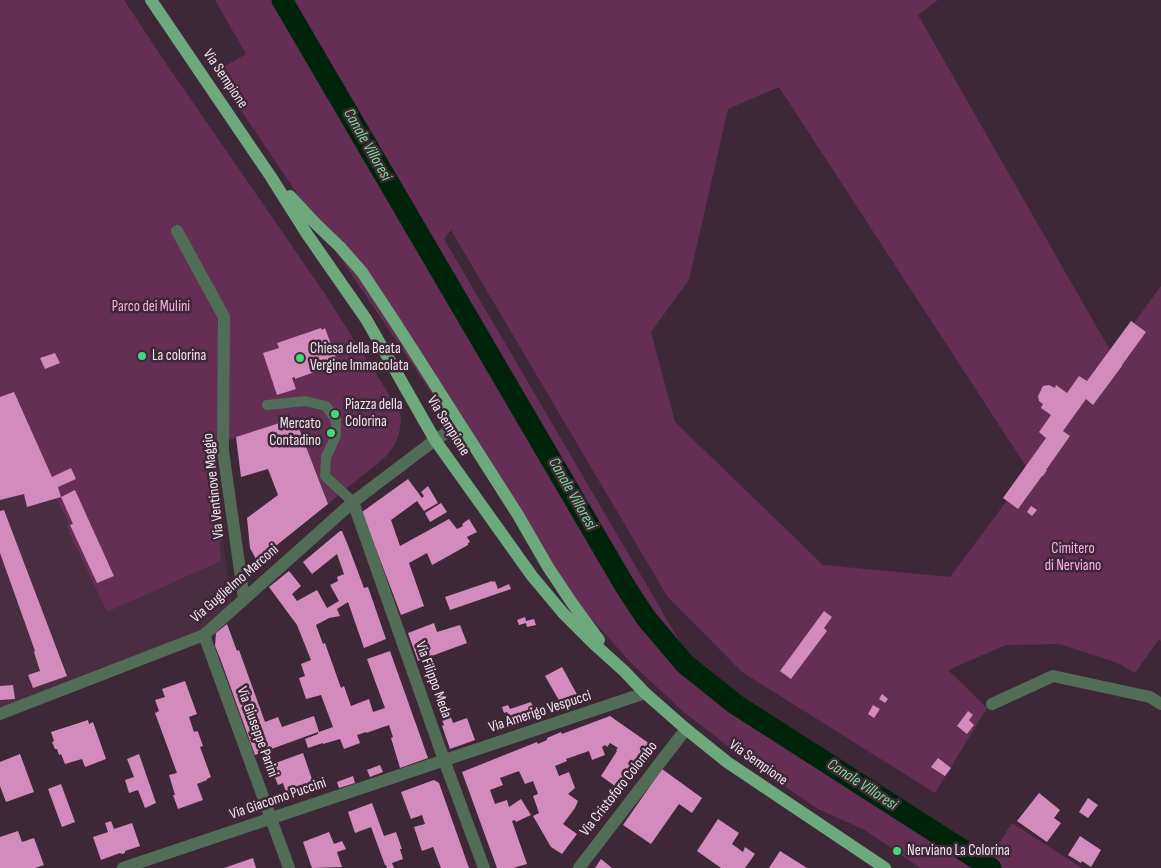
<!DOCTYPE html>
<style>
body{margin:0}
canvas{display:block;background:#3e2837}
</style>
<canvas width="1161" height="868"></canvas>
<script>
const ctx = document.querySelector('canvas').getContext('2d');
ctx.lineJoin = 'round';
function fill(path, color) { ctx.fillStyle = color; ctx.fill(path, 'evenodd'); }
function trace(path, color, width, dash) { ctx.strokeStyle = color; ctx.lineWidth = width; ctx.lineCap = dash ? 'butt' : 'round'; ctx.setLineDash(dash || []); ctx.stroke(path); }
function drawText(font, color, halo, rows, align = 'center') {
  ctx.font = font + ' "Sofia Sans Condensed",sans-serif'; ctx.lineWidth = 5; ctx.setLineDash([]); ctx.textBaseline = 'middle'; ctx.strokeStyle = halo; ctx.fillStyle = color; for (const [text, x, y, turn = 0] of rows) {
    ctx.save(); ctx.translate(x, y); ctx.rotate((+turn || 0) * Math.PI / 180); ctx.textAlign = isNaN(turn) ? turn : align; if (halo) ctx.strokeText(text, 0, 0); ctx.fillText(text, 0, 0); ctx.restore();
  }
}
const built = new Path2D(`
 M0 157 207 434 232 604 201 634 0 711Z`);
const green = new Path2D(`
 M0 0H124L165 62 323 291 399 410 401 420 399 434 394 446 385 457 328 504 295 418 210 446 221 561 107 612 70 534 67 526 69 524 56 498 0 400Z
 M215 0H938L918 15 1111 352 1134 323 1161 286V641L1159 639 1135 673 1118 663 1060 644 1006 645 948 670 987 708 935 793 742 672 667 596 451 230 444 239 707 688 813 760 979 868H920L865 830 818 809 738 754 685 713 632 664 590 617 566 586 466 444 215 72 246 54ZM779 87 1029 471 950 577 823 565 675 422 651 332 689 280 728 109Z
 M1012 823 1082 868H983Z`);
const canal = new Path2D(`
 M282 0 625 586 646 618 685 664 735 704 991 868`);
const building = new Path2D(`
 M1131 321 1146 332 1122 365V366L1093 405 1086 399 1063 431 1070 436 1046 470H1047L1043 476H1042L1018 509 1003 498 1046 438 1039 432 1051 415 1041 408 1043 404 1039 401 1038 396 1043 386 1049 385 1055 388 1056 385 1067 393 1079 376 1087 381Z
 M321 328 322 330 325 328 338 363 334 364V365L295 379V377L292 378 296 389 277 395 263 353 279 348 277 343Z
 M55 353 60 363 45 369 40 358Z
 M14 392 52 477 71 468 76 479 58 487 61 497 75 490 114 576 97 583 70 525 73 524 61 497 27 507 24 494 0 500V397Z
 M295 418 328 504 257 561 250 548 247 518 278 495 268 469 241 477 236 437Z
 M408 479 422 498 424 496 421 492 428 486 438 503 424 511 417 501 391 520 400 546 449 519 457 529 463 526 462 524 469 519 477 532 467 537 470 542 468 543V545L434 564 432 565 427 553 409 563 424 606 401 615 362 512Z
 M441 503 447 512 430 522 425 513Z
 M1031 506 1037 510 1032 516 1027 512Z
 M4 510 67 676 33 688 28 675 40 671 34 652 35 651 0 553V511Z
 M340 531H342L349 548 364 588 368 587 386 639 364 648 348 602 337 609 340 616 329 618 316 625 323 644 325 643 341 688 344 686 351 706 369 699 373 712 385 708 367 659 390 651 428 758 400 768 391 738 393 737 389 725 366 733V732L357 735 360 743 344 749 340 739 323 744V743L308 748 305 739 318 734V732L255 755 220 658 215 646 216 633 227 624 237 651 239 650 265 722 278 717 282 727 314 716 319 732 333 727 321 695 306 699 299 678 305 676 301 664 311 660 297 625 269 587 289 571 301 586 292 594 297 601 317 590 327 608 339 601 330 585 338 581 337 577 344 574 337 554 312 574 303 562Z
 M492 581 493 582 495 581 498 589 509 584 511 589 450 610 445 597Z
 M824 611 832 617 824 628 827 631 791 679 780 671Z
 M525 617 526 621 534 619 536 625 527 627 526 623 519 625 517 620Z
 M434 623 437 632 460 625 467 643 418 661 408 633Z
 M562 667 579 698 576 706 564 709 545 676Z
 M185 681 197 714 189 717 194 732 197 731 198 732 203 746 200 747 211 777 207 779V780L197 784 203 800 178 809 173 795H175L169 775 177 773 155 713 159 711 155 700 165 697 162 689Z
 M13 685 15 699 0 700V686Z
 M882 694 888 699 885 703 879 699Z
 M531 702 537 718 512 727 507 712 504 713 502 707 508 705 510 709Z
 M873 705 880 709 874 718 868 714Z
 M968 711 973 715 969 720 974 725 967 734 957 726Z
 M449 712 453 723 467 718 475 740 450 749 442 726 444 725 440 715Z
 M610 716 650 744 617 791 614 789 615 786 601 776 617 751 616 750 618 748 610 743 607 747 605 745 602 747 605 755 592 760 589 751 566 759 567 761 555 766 559 776 569 772 575 788 568 794 578 801 575 808 563 824 577 834 562 854 551 847 533 816 539 813 533 796 538 794 533 781 525 784 519 771 500 778 503 785 490 790 495 804 507 800 509 807 521 799 531 815 516 822 515 820 512 821 527 864 513 868H497L462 772 537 742 538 744 547 740V738L561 732 562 734Z
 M88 720 89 724 93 722 106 759 85 767 82 759 65 764 61 754 59 755 57 749H55L52 742 54 741 51 732Z
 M303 753 314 785 287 795 283 783 278 785 270 765Z
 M20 754 34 792 6 802 0 786V762Z
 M139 754 156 803 145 808 138 790 129 793 125 780 134 777 127 759Z
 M938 758 951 768 945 776 931 767Z
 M380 765 383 772 370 777 367 770Z
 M662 769 702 798 692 813 679 804 651 844 623 825Z
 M353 776 355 783 339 788 337 782Z
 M434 780 439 783 469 868H441L433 847 422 851 414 827 425 824 422 815 411 819 401 792Z
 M61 784 75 822 62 827 48 789Z
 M1039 793 1060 810 1054 818 1061 823 1047 842 1017 821Z
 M1088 798 1098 805 1088 818 1079 812Z
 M372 803 384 836 396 832 402 849H400L403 859 392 863 394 868H387L386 865H385L371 827 355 833 348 812Z
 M718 819 739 833 732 844 743 852 745 847 755 854 745 868H721L697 851Z
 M111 821 114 829 132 823 140 846 125 851V853L122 854 120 853 101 860 93 837 108 832 105 823Z
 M18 831 22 842 34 838 44 865 35 868H0V837Z
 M329 832 334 844 342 841 346 849 337 852 342 867 312 868 303 842Z
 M1080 836 1101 850 1091 867 1082 861 1081 863 1068 855Z
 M780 851 807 868H769Z
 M253 858 256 868H224Z
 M601 859 612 868H595Z`);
const service = new Path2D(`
 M267 405 305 401 326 406 336 420V436L326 457 325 476 353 502`);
const minor = new Path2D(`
 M177 231 224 317 223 451 244 599
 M353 502 444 760 484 868
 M204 635 289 868
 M992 704 1053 676 1150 697 1161 704
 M0 714 204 635 353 502 435 440 460 424
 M123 868 645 693
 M579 868 686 729`);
const primary = new Path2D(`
 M151 0 271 177 307 234 366 319 435 440 532 576 563 613 593 643 624 671 645 693 686 729 727 762 885 868
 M290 196 316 224 340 247 362 272 395 322 518 515 548 567 572 603 599 640`);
const markers = [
 [142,356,5,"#44d77b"],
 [300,358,5,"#44d77b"],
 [335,414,5,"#44d77b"],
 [331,433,5,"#44d77b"],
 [897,851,5,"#44d77b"]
];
const streetNames = [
 ["Via Sempione",225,79,56],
 ["Via Sempione",448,426,58],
 ["Via Ventinove Maggio",214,486,-96],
 ["Via Guglielmo Marconi",235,584,-41],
 ["Via Filippo Meda",433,680,70],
 ["Via Amerigo Vespucci",540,712,-18],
 ["Via Giuseppe Parini",257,732,70],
 ["Via Sempione",758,763,35],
 ["Via Cristoforo Colombo",619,789,-52],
 ["Via Giacomo Puccini",278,799,-19]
];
const parkNames = [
 ["Parco dei Mulini",151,307],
 ["Cimitero",1073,549],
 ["di Nerviano",1073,566]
];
const poiNames = [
 ["Chiesa della Beata",310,349],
 ["Vergine Immacolata",310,366],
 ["La colorina",152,356],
 ["Piazza della",345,405],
 ["Colorina",345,422],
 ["Mercato",321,424,"right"],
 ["Contadino",321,441,"right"],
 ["Nerviano La Colorina",907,851]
];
const waterNames = [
 ["Canale Villoresi",367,145,60],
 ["Canale Villoresi",572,494,60],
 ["Canale Villoresi",862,785,33]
];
fill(built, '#4a2d41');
fill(green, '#642e55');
trace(canal, '#00230b', 21);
fill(building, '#d28bbc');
trace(service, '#516d57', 10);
trace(minor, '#516d57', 12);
trace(primary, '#6da97d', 12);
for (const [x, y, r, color] of markers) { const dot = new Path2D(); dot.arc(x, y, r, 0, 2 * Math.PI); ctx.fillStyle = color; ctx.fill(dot); trace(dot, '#3e2837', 2); }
drawText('15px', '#f3e4ed', '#3e2837', streetNames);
drawText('15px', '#fdb1e5', '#3e2837', parkNames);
drawText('15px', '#f3e4ed', '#3e2837', poiNames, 'left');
drawText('italic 16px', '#79dc96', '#3e2837', waterNames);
</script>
